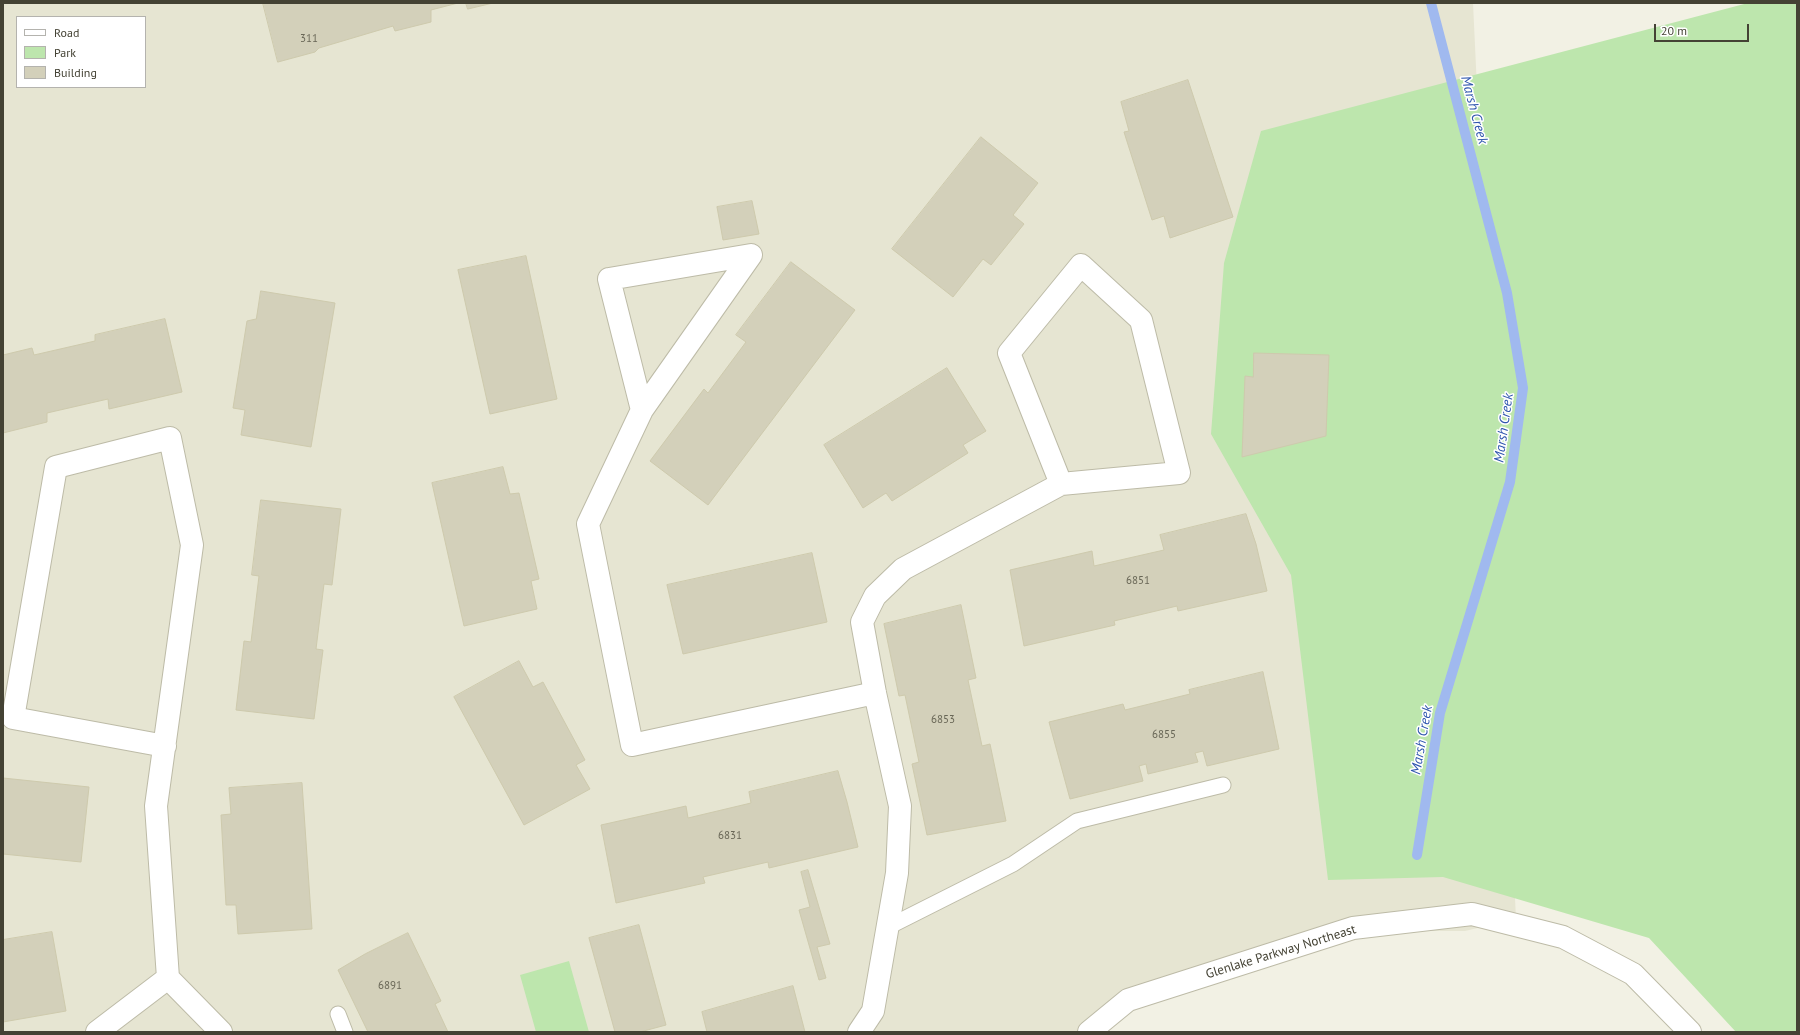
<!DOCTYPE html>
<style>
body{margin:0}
#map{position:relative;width:1800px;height:1035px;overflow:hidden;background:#f2f1e4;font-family:"PT Sans",sans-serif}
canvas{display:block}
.frame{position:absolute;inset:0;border:4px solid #444234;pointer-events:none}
.legend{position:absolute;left:16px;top:16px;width:130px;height:72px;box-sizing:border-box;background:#fff;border:1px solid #b4b3ae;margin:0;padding:5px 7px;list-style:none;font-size:12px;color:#444234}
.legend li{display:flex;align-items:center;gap:8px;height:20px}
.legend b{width:20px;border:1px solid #b4b3ae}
.scale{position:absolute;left:1654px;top:24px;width:95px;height:18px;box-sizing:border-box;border:2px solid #444234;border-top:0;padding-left:5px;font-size:12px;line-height:14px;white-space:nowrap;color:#444234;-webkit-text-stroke:3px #fff;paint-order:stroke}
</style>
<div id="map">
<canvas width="1800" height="1035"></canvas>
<div class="frame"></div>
<ul class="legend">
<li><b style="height:5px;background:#fff"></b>Road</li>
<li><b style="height:11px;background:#bde6ad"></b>Park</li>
<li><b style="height:11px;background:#d3d0ba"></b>Building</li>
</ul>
<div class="scale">20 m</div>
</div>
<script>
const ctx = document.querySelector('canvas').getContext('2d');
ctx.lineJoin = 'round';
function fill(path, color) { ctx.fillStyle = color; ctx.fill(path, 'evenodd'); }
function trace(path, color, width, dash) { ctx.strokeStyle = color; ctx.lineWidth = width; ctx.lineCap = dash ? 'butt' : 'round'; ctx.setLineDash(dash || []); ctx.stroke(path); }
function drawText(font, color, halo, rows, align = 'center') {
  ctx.font = font + ' "PT Sans",sans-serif'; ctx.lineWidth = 3; ctx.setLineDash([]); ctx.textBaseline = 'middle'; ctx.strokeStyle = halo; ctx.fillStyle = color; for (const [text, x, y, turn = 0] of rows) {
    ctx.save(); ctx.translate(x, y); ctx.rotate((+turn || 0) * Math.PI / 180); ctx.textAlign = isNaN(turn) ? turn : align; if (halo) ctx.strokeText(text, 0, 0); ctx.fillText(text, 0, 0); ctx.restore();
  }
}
const residential = new Path2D(`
 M3 3H1473L1516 919 1465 931H1387L1126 996 1087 1032H3ZM17 17H145V87H17Z`);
const green = new Path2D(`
 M1748 3H1797V1032H1736L1649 938 1443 877 1328 880 1291 575 1211 434 1224 263 1261 131Z
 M569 961 589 1032H536L520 975Z`);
const stream = new Path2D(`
 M1417 855 1440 713 1510 482 1523 388 1507 293 1431 3`);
const building = new Path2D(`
 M263 3H458L431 10V22L395 31 393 26 319 48 315 52 278 62Z
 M466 3H493L468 9Z
 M1188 80 1233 217 1170 238 1164 216 1152 220 1124 132 1129 131 1121 102Z
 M981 137 1038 183 1013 215 1024 224 991 265 983 259 953 297 892 249Z
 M752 201 759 234 723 240 717 207Z
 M526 256 557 399 490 414 458 270Z
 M791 262 855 310 708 505 650 461 704 389 708 393 746 342 736 335Z
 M261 291 335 303 311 447 241 435 245 410 233 408 247 321 256 319Z
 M165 319 182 392 109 409 108 399 47 413V422L3 433V355L32 348 34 355 95 341V335Z
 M1254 353 1329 355 1326 436 1242 457 1245 376 1253 377Z
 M947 368 986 431 963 445 968 453 892 501 886 493 863 508 824 445Z
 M503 467 510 494 519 493 539 579 531 581 537 609 464 626 432 483Z
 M261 500 341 509 332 585 324 584 316 649 323 650 314 719 236 710 244 641 251 642 259 576 252 575Z
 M1246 514 1256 544 1267 591 1178 611 1177 606 1114 621 1115 625 1024 646 1010 570 1092 551 1094 566 1164 550 1160 535Z
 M812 553 827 622 683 654 667 585Z
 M961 605 976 678 968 680 982 746 990 744 1006 821 927 835 912 764 919 762 905 695 899 696 884 624Z
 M519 661 533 687 543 682 585 760 576 765 590 789 524 825 454 697Z
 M1263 672 1279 749 1207 766 1203 751 1195 753 1198 762 1148 774 1146 764 1139 766 1143 781 1070 799 1049 722 1123 704 1125 710 1190 694 1189 690Z
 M838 771 847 802 858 847 769 868 768 862 703 877 705 883 616 903 601 825 686 806 688 818 751 803 749 792Z
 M3 778 89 787 81 862 3 854Z
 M302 783 312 929 238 934 236 905H226L221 815 231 814 229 788Z
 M808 870 830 944 817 947 826 978 819 980 799 910 810 907 801 872Z
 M639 925 666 1025 640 1032H615L589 938Z
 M52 932 66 1011 3 1022V940Z
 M408 933 441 1001 435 1004 448 1032H368L338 970 365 954Z
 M793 986 805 1032H707L702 1012Z`);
const lane = new Path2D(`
 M888 927 1013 864 1077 821 1223 785
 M338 1014 345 1032`);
const street = new Path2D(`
 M642 410 609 279 751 255 642 410 588 524 632 745 875 693
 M168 978 221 1032
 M97 1032 168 978 156 806 192 545 170 438 56 467 13 718 165 746
 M859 1032 873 1011 897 873 900 806 875 693 862 622 875 596 903 569 1061 484 1179 473 1141 320 1081 265 1009 353 1061 484
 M1089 1032 1128 1000 1353 928 1472 914 1563 937 1633 974 1690 1032`);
const numberNames = [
 ["311",309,39],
 ["6851",1138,581],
 ["6853",943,720],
 ["6855",1164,735],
 ["6831",730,836],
 ["6891",390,986]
];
const streetNames = [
 ["Glenlake Parkway Northeast",1281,952,-17]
];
const waterNames = [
 ["Marsh Creek",1474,110,75],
 ["Marsh Creek",1504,428,-82],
 ["Marsh Creek",1422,740,-80]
];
fill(residential, '#e6e5d2');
fill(green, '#bde6ad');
trace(stream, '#a0b9ef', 10);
fill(building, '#d3d0ba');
trace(building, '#cecaad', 1);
trace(lane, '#bdbba7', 17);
trace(street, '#bdbba7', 24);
trace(lane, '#fff', 15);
trace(street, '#fff', 22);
drawText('11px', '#686656', null, numberNames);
drawText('13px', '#444234', '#fff', streetNames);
drawText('italic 14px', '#2f56ae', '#fff', waterNames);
</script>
